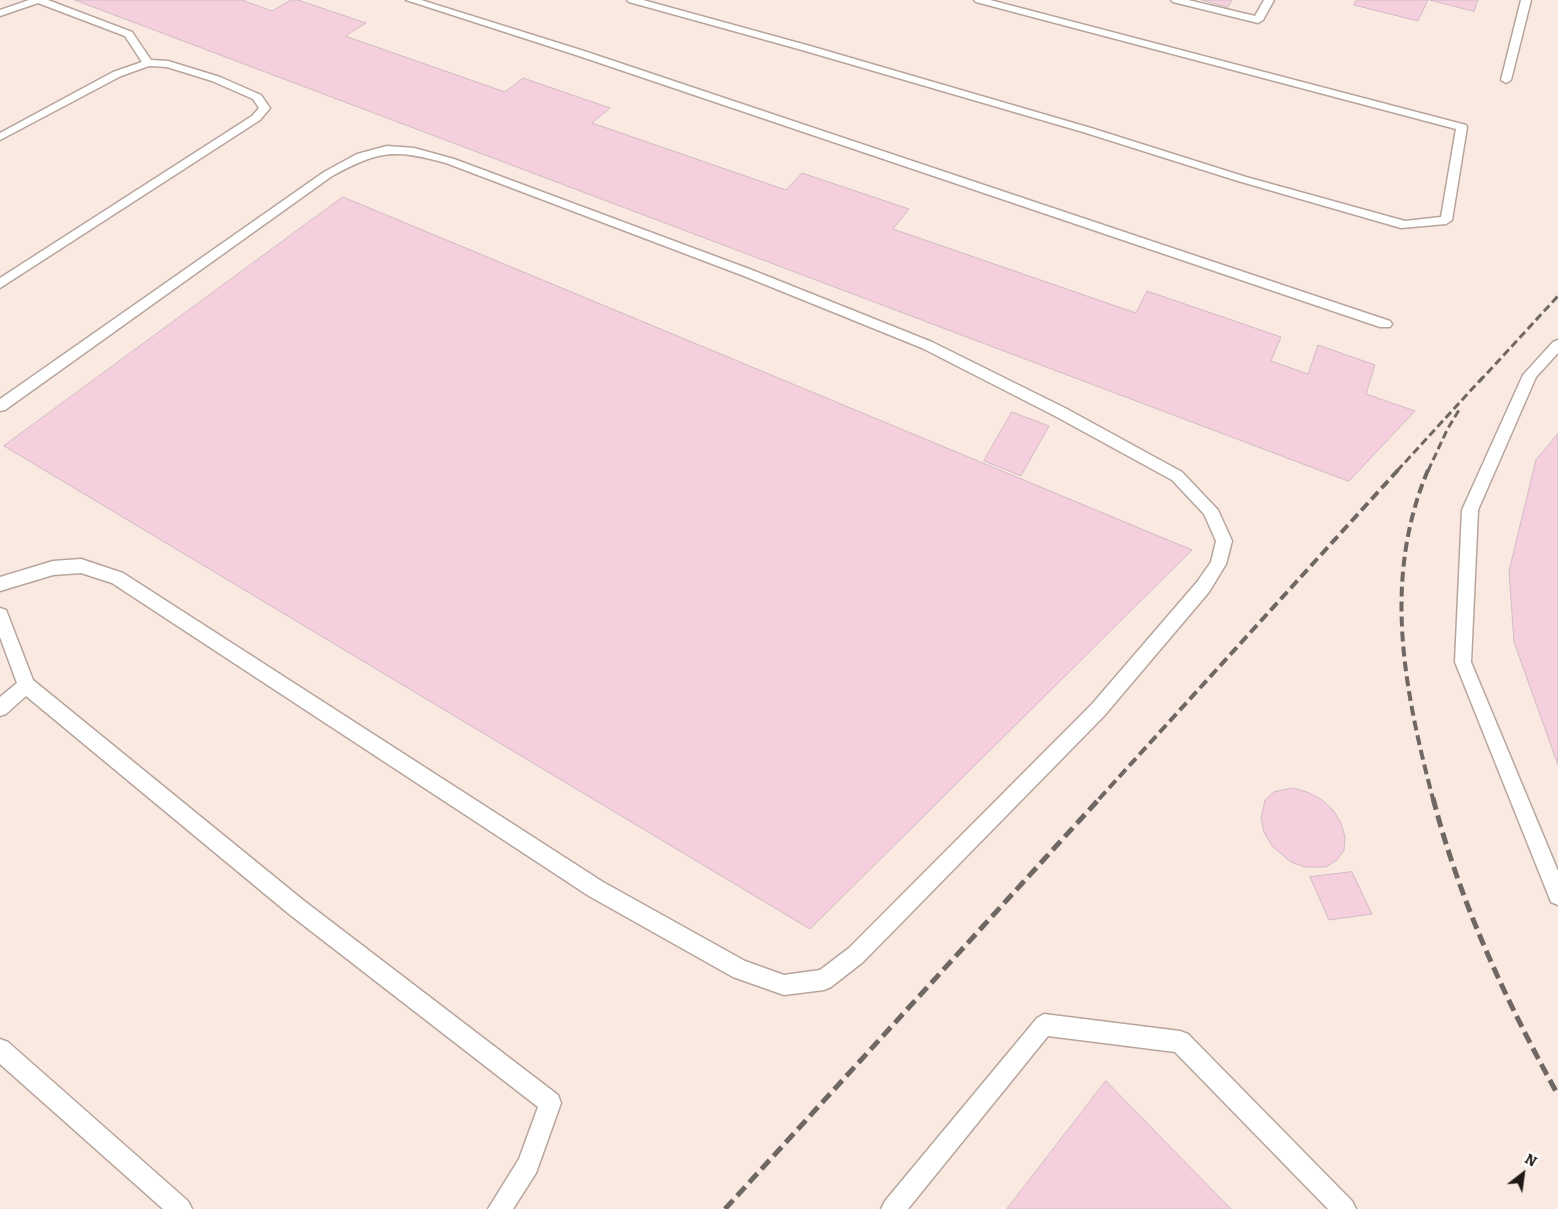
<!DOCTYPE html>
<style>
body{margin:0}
#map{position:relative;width:1558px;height:1209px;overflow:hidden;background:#fef6f2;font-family:Bitter,serif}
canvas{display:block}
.north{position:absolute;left:1498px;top:1149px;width:50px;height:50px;-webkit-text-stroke:4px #fff;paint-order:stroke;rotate:30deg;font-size:14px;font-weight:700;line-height:20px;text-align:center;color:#1f1814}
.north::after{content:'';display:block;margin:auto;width:18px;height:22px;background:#1f1814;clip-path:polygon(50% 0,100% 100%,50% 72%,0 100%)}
</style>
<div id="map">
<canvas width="1558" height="1209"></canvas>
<div class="north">N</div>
</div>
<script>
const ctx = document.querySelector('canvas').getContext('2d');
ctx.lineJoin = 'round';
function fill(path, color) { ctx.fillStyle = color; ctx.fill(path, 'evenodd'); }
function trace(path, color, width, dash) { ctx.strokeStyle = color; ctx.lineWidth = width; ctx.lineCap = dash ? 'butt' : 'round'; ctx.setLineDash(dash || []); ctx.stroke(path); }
const built = new Path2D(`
 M0 0H1558V1209H0Z`);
const building = new Path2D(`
 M75 0H242L272 11 291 0H298L366 23 345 36 505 92 523 78 610 108 592 123 786 190 802 173 909 209 893 229 1136 313 1147 291 1281 337 1271 361 1308 374 1318 345 1375 365 1366 394 1415 411 1349 481Z
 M1202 0H1232L1228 7Z
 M1357 0H1428L1418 21 1354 5Z
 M1430 0H1478L1474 11Z
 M343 197 1192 550 810 929 4 446Z
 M1012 412 1049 426 1021 476 984 461Z
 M1558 434V765L1514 642 1509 571 1536 460Z
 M1293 788 1307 792 1321 799 1333 810 1341 823 1345 837 1344 850 1337 860 1326 867H1305L1291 862 1272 846 1264 832 1261 818 1265 800 1274 792Z
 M1352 872 1372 914 1329 920 1310 877Z
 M1106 1081 1231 1209H1007Z`);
const service = new Path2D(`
 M29 0H48L132 32 151 60 168 61 220 77 261 95 270 108 260 120 0 288V278L252 116 259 108 253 99 212 81 167 67 149 66 121 76 0 140V133L113 72 142 62 125 36 38 3 0 16V10Z
 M406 0H421L584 51 1390 321 1392 324 1390 327H1380L576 55Z
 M627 0H643L810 46 1091 128 1246 177 1405 221 1441 217 1456 129 976 2 974 0H990L1466 125 1467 127 1452 220 1446 224 1401 228 1238 181 1083 132 802 50 629 2Z
 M1171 0H1188L1255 16 1264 0H1274L1263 20 1258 23 1173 2Z
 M1521 0H1531L1511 80 1506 83 1501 80Z
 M387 146 414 148 454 159 752 270 932 342 1065 408 1182 472 1218 510 1232 541 1226 564 1209 592 1104 716 863 962 831 987 824 990 784 995 733 977 589 896 112 583 81 573 53 575 0 591V577L53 561 81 559 123 573 603 882 745 961 784 975 820 970 849 948 1092 704 1197 582 1211 562 1216 541 1204 514 1172 480 1055 416 922 348 744 276 446 163C394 149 380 150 332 176L5 410 0 411V399L324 172 357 154Z
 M1558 340V353L1536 377 1478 510 1471 662 1558 871V905L1551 902 1455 662 1462 510 1523 375 1553 342Z
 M0 608 6 610 8 615 33 680 303 900 558 1095 561 1103 536 1173 513 1209H488L519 1159 538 1107 289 914 26 696 6 714 0 716V697L17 683 0 637Z
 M1044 1014 1180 1031 1188 1034 1352 1201 1356 1209H1328L1175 1052 1048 1036 908 1209H881L885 1201 1037 1018Z
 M0 1039 8 1042 188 1201 192 1209H163L0 1064Z`);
const railFar2 = new Path2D(`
 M1479 382 1558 296
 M1397 471 1483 377
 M1428 471 1447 430 1459 410`);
const railFar1 = new Path2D(`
 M1428 470C1382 579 1404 689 1433 799
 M1099 799 1398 470`);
const rail = new Path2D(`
 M1433 798C1460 903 1506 1001 1558 1095
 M725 1209 1100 798`);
fill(built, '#fae9e1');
fill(building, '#f5cfde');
trace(building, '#d1bcc4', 1);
trace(service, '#b7a59c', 3);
fill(service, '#fff');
trace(railFar2, '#6e6763', 3, [8, 4]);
trace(railFar1, '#6e6763', 4, [10, 5]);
trace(rail, '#6e6763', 5, [12, 6]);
</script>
